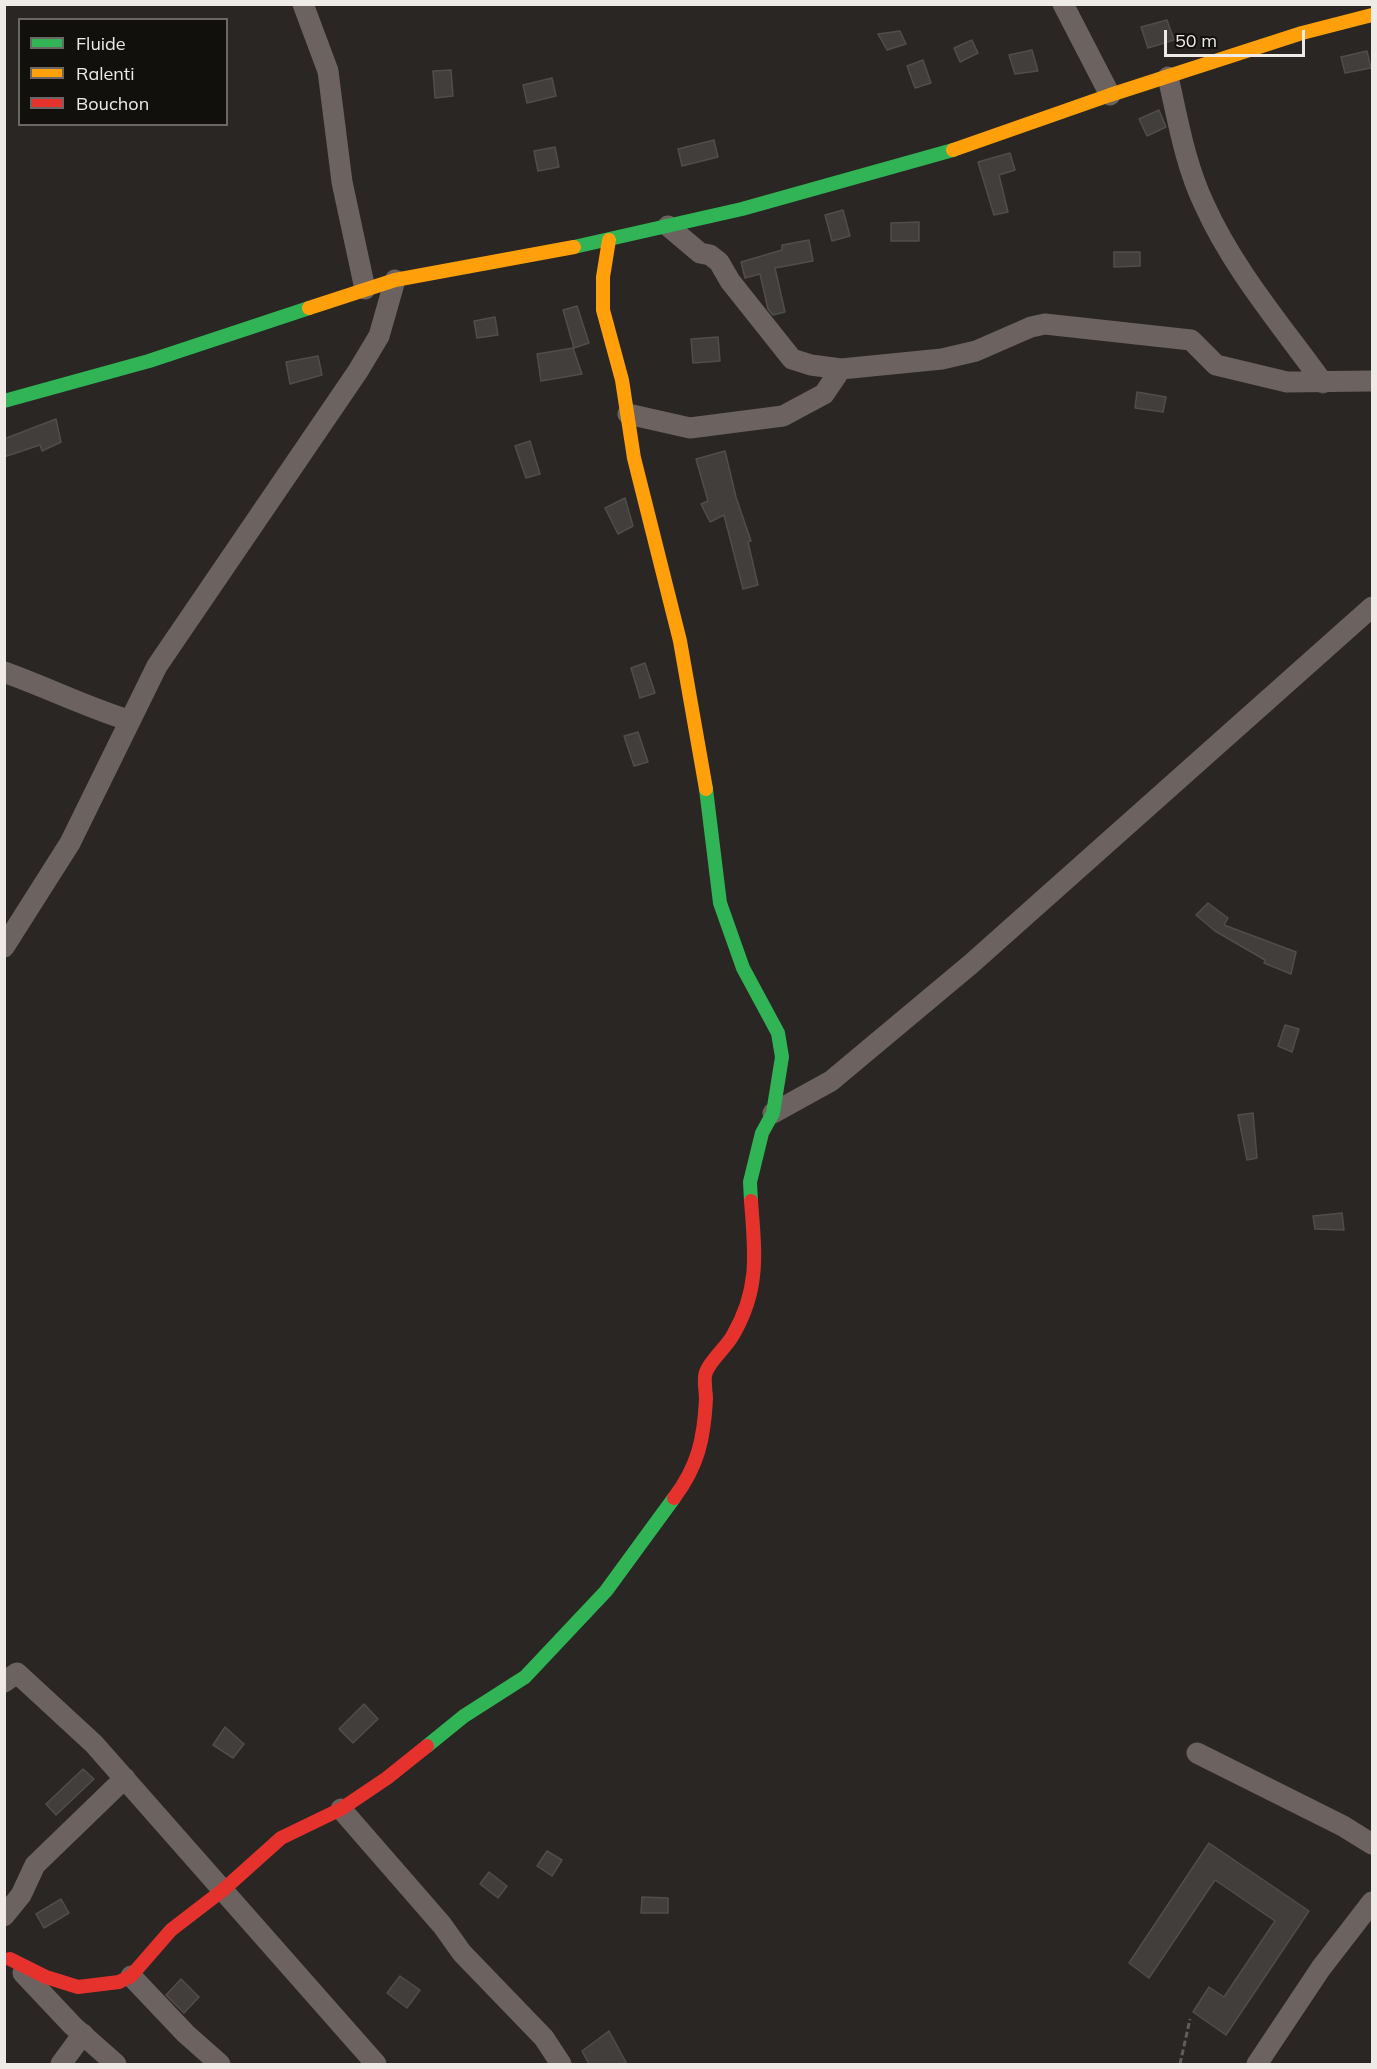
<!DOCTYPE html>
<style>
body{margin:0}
#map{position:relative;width:1377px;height:2069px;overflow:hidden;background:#292623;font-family:Mulish,sans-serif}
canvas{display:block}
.frame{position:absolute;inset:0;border:6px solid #eeeae6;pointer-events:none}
.legend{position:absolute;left:18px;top:18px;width:210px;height:108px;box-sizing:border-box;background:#12100d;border:2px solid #6a6764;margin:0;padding:8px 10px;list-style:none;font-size:18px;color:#eeeae6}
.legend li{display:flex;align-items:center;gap:12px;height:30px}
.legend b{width:30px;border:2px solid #6a6764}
.scale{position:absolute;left:1164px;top:30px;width:141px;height:27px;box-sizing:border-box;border:3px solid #eeeae6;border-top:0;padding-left:8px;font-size:18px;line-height:21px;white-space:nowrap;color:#eeeae6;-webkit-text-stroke:4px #12100d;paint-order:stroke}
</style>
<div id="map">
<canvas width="1377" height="2069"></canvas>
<div class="frame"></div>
<ul class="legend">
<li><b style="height:8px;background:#30b455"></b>Fluide</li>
<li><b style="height:8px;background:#ff9f0a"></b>Ralenti</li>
<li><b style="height:8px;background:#e5322d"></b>Bouchon</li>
</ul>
<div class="scale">50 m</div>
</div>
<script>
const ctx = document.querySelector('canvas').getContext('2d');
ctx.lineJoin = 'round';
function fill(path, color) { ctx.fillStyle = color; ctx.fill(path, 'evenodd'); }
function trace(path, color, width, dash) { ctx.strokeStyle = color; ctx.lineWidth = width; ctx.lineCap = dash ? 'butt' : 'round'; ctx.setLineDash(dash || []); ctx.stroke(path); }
const building = new Path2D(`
 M1167 20 1174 40 1148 48 1141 27Z
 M900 31 906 44 887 50 878 34Z
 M972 40 978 53 960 62 954 48Z
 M1032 50 1038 71 1015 74 1009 55Z
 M1367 51 1371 68 1345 73 1341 57Z
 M923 60 931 83 915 88 907 66Z
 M451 70 453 96 435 98 433 71Z
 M552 78 556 96 527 103 523 85Z
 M1159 110 1166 127 1147 136 1139 119Z
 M714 140 718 157 682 166 678 149Z
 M555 147 559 167 538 171 534 151Z
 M1010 153 1015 170 999 175 1008 212 994 215 978 162Z
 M843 210 850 236 832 241 825 215Z
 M919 222V241H891V223Z
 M809 240 813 261 775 268 785 312 773 315 768 309 760 274 745 278 741 262 782 250V245Z
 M1114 252H1140V266L1114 267Z
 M577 306 589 343 574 348 563 310Z
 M495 317 498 335 477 338 474 321Z
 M718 337 720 361 693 363 691 339Z
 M573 348 582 374 541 381 537 354Z
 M318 356 322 375 290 384 286 362Z
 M1137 392 1166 397 1163 412 1135 408Z
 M56 419 61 442 42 451 40 445 4 457V439Z
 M530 441 540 474 526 478 515 446Z
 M725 451 736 497 751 541 748 542 758 585 743 589 724 515 710 522 701 504 708 501 696 459Z
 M625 498 633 526 618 534 605 508Z
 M645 663 655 693 640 698 631 668Z
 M638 732 648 762 634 766 624 736Z
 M1208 903 1228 918 1224 925 1296 952 1291 974 1264 963 1265 960 1215 931 1196 915Z
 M1285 1025 1299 1029 1292 1052 1278 1046Z
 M1253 1113 1257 1158 1247 1160 1238 1115Z
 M1342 1213 1344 1230 1315 1229 1313 1216Z
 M364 1704 378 1719 353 1743 339 1729Z
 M225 1727 244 1744 233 1758 213 1745Z
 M83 1769 94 1779 56 1815 46 1804Z
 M1209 1843 1309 1911 1226 2035 1193 2012 1209 1987 1224 1997 1275 1921 1215 1880 1149 1978 1129 1963Z
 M547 1851 562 1860 552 1876 537 1866Z
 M489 1872 507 1886 498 1898 480 1884Z
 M642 1897 668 1898V1913H641Z
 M61 1899 69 1913 44 1928 36 1914Z
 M400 1976 420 1990 407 2008 387 1993Z
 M181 1979 199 1997 184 2013 166 1995Z
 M609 2031 627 2064H589L582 2051Z`);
const path = new Path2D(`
 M1180 2064 1190 2019`);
const street = new Path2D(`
 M303 4 328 71 342 182 365 289
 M1063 4 1110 95
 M1168 77C1178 120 1185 164 1204 204 1233 269 1282 326 1323 383
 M668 226 700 253 710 255 719 262 730 281 792 359 811 365 841 369 942 359 976 351 1031 327 1045 324 1191 340 1216 365 1287 382 1372 381
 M628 414 690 428 783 416 824 394 841 369
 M4 672C46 687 86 707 128 720
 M4 947 70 843 157 666 358 371 379 336 395 280
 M773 1113 831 1081 971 964 1372 607
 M4 1682 17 1673 94 1744 376 2064
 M1197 1753 1343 1826 1372 1844
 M341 1809 442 1925 462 1953 544 2038 561 2064
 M4 1916 21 1895 35 1865 125 1778
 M23 1973 73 2026 116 2064
 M131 1976 186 2034 220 2064
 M61 2064 83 2034
 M1257 2064 1321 1968 1372 1902`);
const fast = new Path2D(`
 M574 247 742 209 953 150
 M4 401 149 361 309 308
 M706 789 720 903 743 968 778 1033 782 1057 773 1113 762 1133 750 1182 751 1201
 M427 1746 464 1716 525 1677 606 1591 674 1498`);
const slow = new Path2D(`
 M953 150 1110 95 1302 33 1372 15
 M609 240 603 277V310L622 380 634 458 680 641 706 789
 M309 308 395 280 574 247`);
const jam = new Path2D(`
 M674 1498C698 1466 704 1439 706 1399 706 1391 703 1379 706 1372 711 1359 726 1348 733 1335 760 1289 755 1252 751 1201
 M10 1959 46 1977 78 1987 119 1982 131 1976 171 1930 223 1890 281 1838 341 1809 387 1778 427 1746`);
fill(building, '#413e3b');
trace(building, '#504e4b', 1.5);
trace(path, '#635c5a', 3, [6, 3]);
trace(street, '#6c6260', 21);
trace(fast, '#30b455', 14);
trace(slow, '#ff9f0a', 14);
trace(jam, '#e5322d', 14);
</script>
